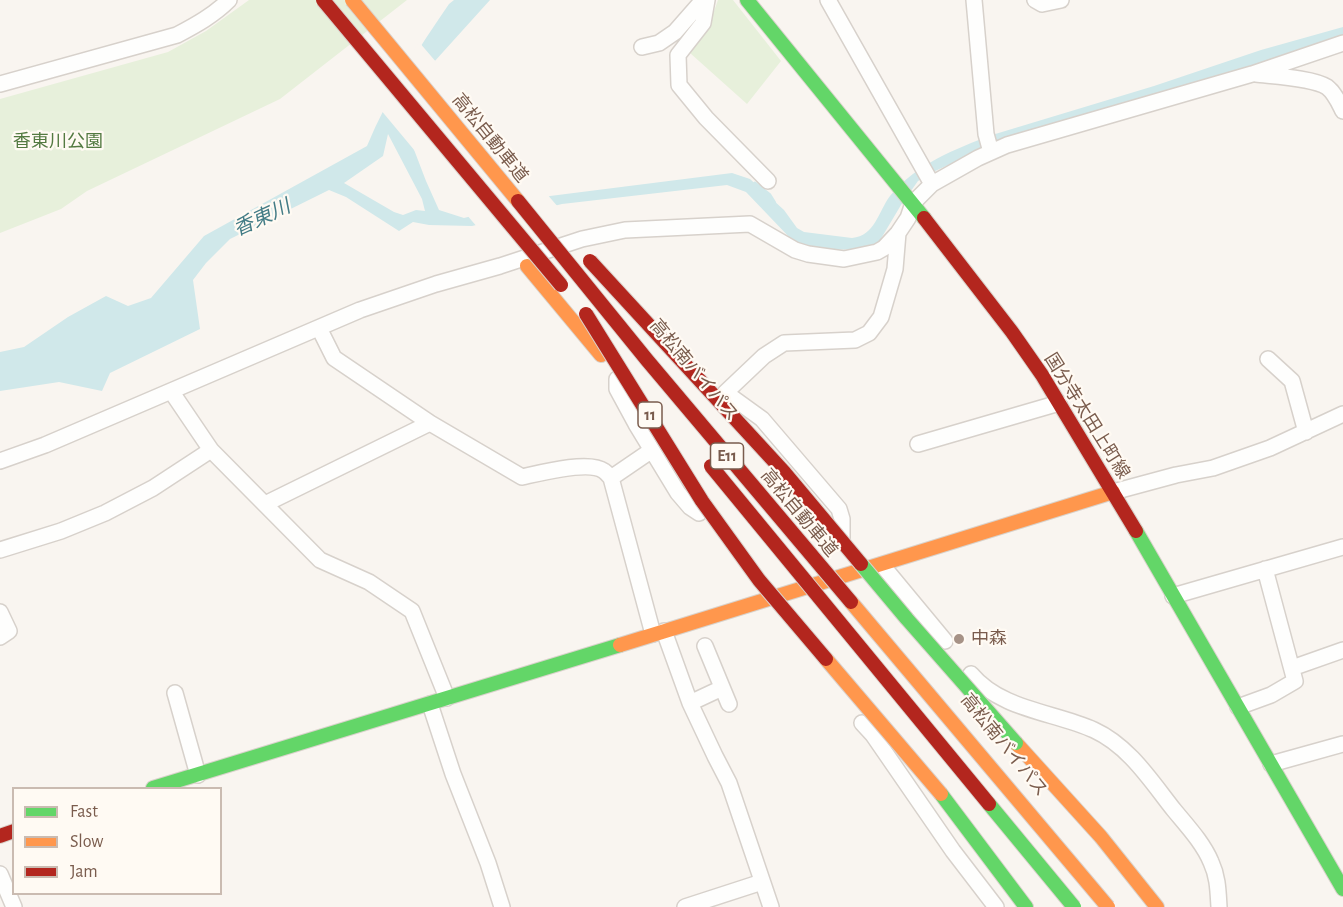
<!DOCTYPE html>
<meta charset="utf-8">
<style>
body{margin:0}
#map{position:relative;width:1343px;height:907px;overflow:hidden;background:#f9f5f0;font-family:"Alegreya Sans",sans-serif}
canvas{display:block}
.legend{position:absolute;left:12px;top:787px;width:210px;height:108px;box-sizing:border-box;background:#fffaf3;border:2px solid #cabbb1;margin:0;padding:8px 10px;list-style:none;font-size:18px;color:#7a5c4d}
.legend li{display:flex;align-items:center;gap:12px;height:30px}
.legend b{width:30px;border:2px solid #cabbb1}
</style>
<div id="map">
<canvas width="1343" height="907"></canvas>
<ul class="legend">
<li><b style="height:8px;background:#63d668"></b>Fast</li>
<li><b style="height:8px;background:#ff974d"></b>Slow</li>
<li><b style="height:8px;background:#b3261e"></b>Jam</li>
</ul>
</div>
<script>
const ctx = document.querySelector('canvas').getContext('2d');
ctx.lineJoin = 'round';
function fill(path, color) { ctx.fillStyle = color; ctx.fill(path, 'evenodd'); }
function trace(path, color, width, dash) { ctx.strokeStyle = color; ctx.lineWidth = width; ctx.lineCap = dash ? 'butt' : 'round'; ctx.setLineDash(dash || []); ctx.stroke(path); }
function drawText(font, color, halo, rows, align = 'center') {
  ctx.font = font + ' "Alegreya Sans","Noto Sans JP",sans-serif'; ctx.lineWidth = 4.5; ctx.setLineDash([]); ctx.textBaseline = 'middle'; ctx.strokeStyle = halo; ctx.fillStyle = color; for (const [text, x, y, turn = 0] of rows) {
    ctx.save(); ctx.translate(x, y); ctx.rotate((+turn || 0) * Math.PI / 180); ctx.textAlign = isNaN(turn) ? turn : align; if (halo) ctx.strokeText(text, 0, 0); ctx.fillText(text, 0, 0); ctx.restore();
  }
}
const green = new Path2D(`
 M249 0H407L280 99 87 191 61 209 0 233V99L168 52 206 31Z
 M718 0H733L781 61 747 104 690 53 709 25Z`);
const water = new Path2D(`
 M454 0H490L434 62 400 113 426 181 439 210 464 218 550 196 732 173 750 179 784 210 797 228 804 232 852 238C875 236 878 212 890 196 916 164 955 149 992 135L1154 86 1261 50 1343 27V39L992 145 933 172 918 181 901 205 879 242 863 249 826 250 806 246 791 239 746 192 727 185 562 204 472 226 429 225 413 222 399 231 346 197 329 190 230 239 206 263 193 280 200 329 110 373 102 391 59 382 0 391V352L24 347 68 317 106 296 128 306 151 298 204 236 367 146C388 95 418 49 449 4ZM388 134 422 199 425 211 416 210 403 215 394 212 344 183 383 156Z`);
const pier = new Path2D(`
 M419 42 437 63 403 113 420 157 380 109Z
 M546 193 559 208 478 228 466 214Z`);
const stream = new Path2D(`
 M755 184 769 195 774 203`);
const street = new Path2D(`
 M707 0 703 23 678 55 679 85 706 118 768 181
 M828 0 932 184
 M974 0 986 134 991 152
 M1035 0 1042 4 1061 0
 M642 47 659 43 675 32 703 0
 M1256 74C1273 76 1314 78 1327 87 1335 93 1339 103 1343 111
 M0 84 177 35C196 25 214 15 229 0
 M319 328 334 358 430 423 522 477C540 473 589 460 604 471 607 473 609 476 611 478
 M1268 359 1292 381 1306 432
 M617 379V389L636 424 678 493 690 507 699 513
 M171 391 211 450 320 560 369 582 412 611 447 698
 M725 393 764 356 784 343 855 340 869 333 881 317 895 269 898 233
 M726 393 762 419 839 509 842 519V538
 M918 444 1059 403
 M652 450 611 478 653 634
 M0 461 45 445 360 310 436 284 500 266 582 239 625 230 750 224 795 250 808 254 844 259 877 252 884 248 898 233 908 218 913 203 932 184 978 158 1007 145 1252 74 1343 43
 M1113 492 1176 475 1213 468 1270 448 1343 414
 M265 504 430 423
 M0 550 61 531 105 513 153 488 211 450
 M882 565 945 641
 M1173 596 1343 547
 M0 612 9 631 0 637
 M664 631 690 703 715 756 729 783 771 907
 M705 646 729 704
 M1292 668 1343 650
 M971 674C1001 710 1054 712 1094 730 1129 746 1151 781 1174 810 1188 827 1203 843 1211 862 1218 877 1218 891 1219 907
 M175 693 198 775
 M690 703 722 688
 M430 704 453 774 488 863 502 907
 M1238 707 1271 695 1295 681 1265 569
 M862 723 873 735 953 851 996 907
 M1271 764 1343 744
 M0 874 14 907
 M685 907 762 882`);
const fast = new Path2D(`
 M747 0 924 218
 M1136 531 1343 889
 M153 788 620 645
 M941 794 1026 907`);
const slow = new Path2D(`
 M527 266 601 355
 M620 645 1113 492
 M1016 743 1101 837 1157 907`);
const jam = new Path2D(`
 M924 218 1012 332 1042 375 1136 531
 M0 836 14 831`);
const fastBridge = new Path2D(`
 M861 564 907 619 1016 743
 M989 804 1074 907`);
const slowBridge = new Path2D(`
 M352 0 518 201
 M851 602 1108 907
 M826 659 941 794`);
const jamBridge = new Path2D(`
 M323 0 561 285
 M518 201 647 360 851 602
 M590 261 784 472 861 564
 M586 314 702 501 759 580 826 659
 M711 466 989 804`);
const markers = [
 [959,639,6,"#a69286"]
];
const shields = [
 [650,415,24],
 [727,456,33]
];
const shieldNames = [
 ["11",650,415],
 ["E11",727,456]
];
const streetNames = [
 ["高松自動車道",490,138,51],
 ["高松南バイパス",694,370,50],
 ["国分寺太田上町線",1087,416,58],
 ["高松自動車道",799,513,50],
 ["高松南バイパス",1004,745,51]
];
const parkNames = [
 ["香東川公園",58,142]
];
const poiNames = [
 ["中森",971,639]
];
const waterNames = [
 ["香東川",262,218,-25]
];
fill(green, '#e7f0db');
fill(water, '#d0e8ea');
fill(pier, '#f9f5f0');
trace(stream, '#d0e8ea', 4.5);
trace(street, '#d7d1cb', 18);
trace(fast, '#d9d2cb', 16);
trace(slow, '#d9d2cb', 16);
trace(jam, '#d9d2cb', 16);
trace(street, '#fefefd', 15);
trace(fast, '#63d668', 14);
trace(slow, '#ff974d', 14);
trace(jam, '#b3261e', 14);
trace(fastBridge, '#dad1cc', 16, []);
trace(slowBridge, '#dad1cc', 16, []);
trace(jamBridge, '#dad1cc', 16, []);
trace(fastBridge, '#63d668', 14);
trace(slowBridge, '#ff974d', 14);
trace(jamBridge, '#b3261e', 14);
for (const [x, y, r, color] of markers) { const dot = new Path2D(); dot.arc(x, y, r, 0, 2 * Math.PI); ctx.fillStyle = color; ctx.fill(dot); trace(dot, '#fffaf3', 2); }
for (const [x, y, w] of shields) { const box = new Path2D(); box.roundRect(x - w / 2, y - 13, w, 26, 4.5); ctx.fillStyle = '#fffaf3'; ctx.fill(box); trace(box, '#7a5c4d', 1.5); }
drawText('bold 16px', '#7a5c4d', null, shieldNames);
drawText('18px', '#7a5c4d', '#fffaf3', streetNames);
drawText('18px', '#537a41', '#fffaf3', parkNames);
drawText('18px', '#7a5c4d', '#fffaf3', poiNames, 'left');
drawText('italic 20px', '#437c86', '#fffaf3', waterNames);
</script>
